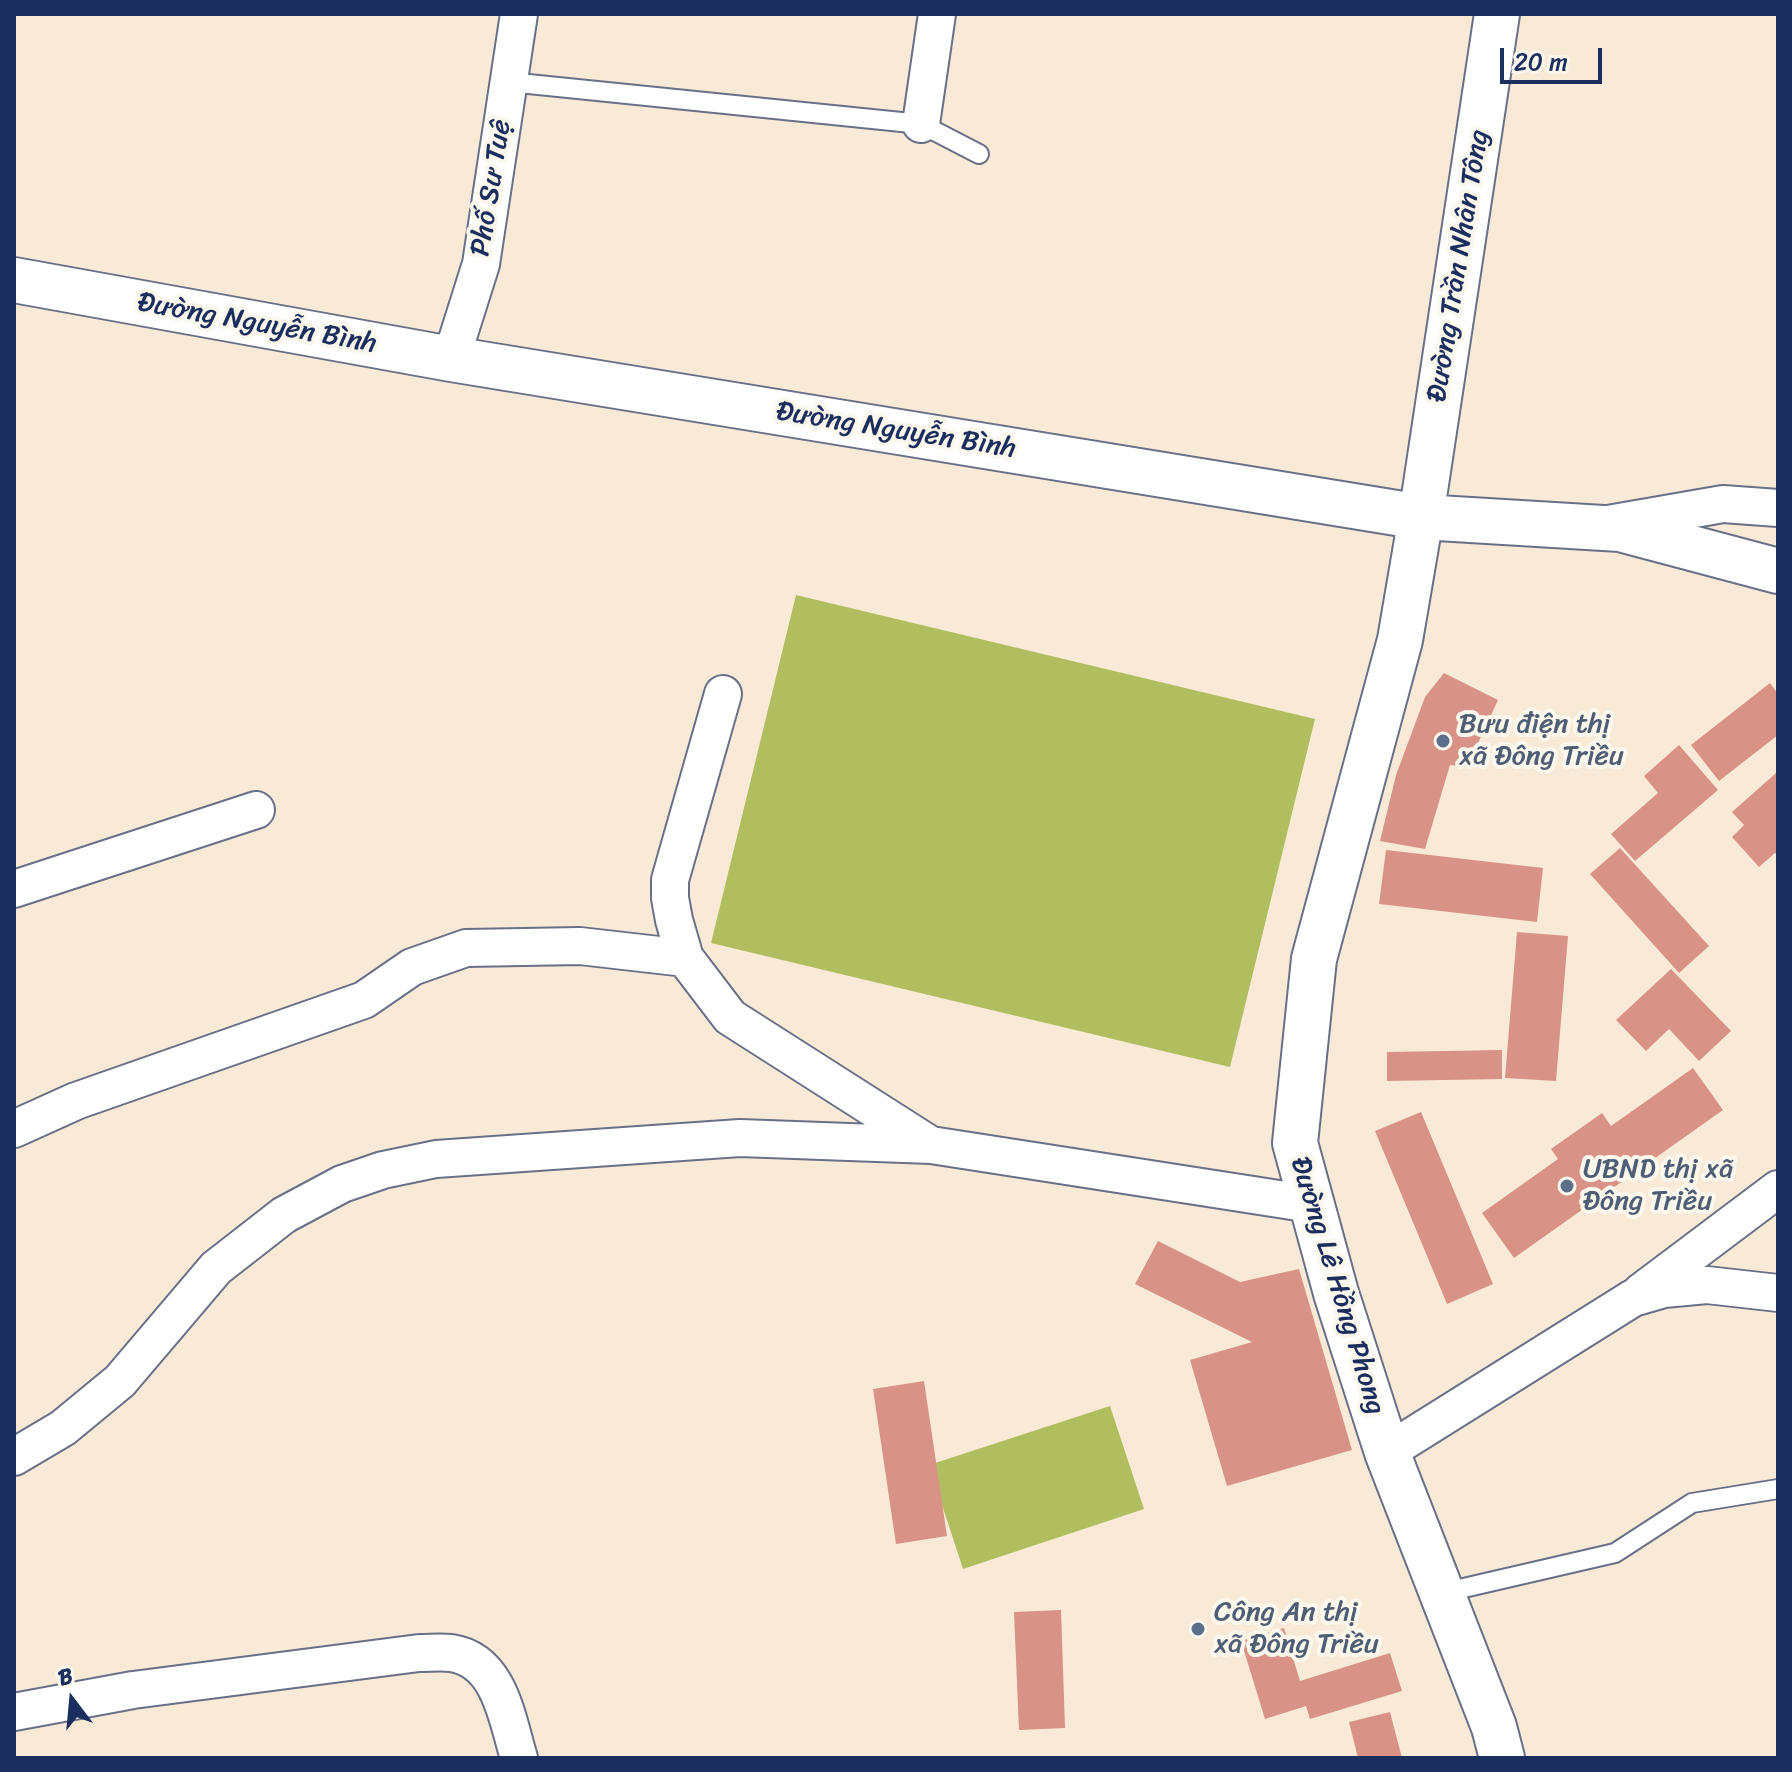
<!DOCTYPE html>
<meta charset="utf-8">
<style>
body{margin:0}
#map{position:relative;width:1792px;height:1772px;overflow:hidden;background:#f8ead6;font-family:Sriracha,sans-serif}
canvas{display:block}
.frame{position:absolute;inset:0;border:16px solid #1b2f5e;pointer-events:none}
.north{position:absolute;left:32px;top:1660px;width:80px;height:80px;-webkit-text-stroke:6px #fbf7ec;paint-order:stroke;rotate:344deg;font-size:22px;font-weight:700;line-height:32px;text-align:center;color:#1b2f5e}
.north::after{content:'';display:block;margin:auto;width:28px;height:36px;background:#1b2f5e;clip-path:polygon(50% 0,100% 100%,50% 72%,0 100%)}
.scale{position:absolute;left:1500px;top:48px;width:102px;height:36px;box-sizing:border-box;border:4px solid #1b2f5e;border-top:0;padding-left:10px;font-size:24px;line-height:28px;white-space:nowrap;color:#1b2f5e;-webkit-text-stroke:6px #fbf7ec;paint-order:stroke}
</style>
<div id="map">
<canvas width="1792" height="1772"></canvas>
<div class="frame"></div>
<div class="north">B</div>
<div class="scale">20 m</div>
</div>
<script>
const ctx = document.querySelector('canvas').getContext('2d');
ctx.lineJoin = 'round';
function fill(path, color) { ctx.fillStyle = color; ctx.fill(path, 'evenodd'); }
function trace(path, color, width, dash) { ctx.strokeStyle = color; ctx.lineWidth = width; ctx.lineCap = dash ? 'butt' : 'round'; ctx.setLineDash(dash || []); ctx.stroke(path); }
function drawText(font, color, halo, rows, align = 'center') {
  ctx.font = font + ' Sriracha,sans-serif'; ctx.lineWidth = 8; ctx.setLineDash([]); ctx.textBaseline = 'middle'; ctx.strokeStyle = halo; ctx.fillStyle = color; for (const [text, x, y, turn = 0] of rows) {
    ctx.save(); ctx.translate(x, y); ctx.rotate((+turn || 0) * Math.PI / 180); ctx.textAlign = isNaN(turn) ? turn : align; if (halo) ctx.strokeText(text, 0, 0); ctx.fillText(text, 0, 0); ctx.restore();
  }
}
const green = new Path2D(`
 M796 595 1315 719 1230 1067 711 943Z
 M1110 1406 1144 1509 963 1569 929 1465Z`);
const building = new Path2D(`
 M1444 673 1498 700 1467 767 1450 765 1425 849 1380 841 1396 775 1425 697Z
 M1770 683 1778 694V735L1719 781 1691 745Z
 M1679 745 1718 790 1635 861 1611 834 1658 793 1644 776Z
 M1776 773 1778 856 1775 853 1759 867 1732 837 1744 825 1732 812Z
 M1620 848 1709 946 1679 973 1590 874Z
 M1386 850 1543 868 1537 922 1379 904Z
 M1517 932 1568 936 1556 1081 1505 1078Z
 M1671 969 1731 1031 1699 1061 1669 1029 1646 1051 1616 1020Z
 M1502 1050V1079L1387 1081V1052Z
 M1693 1068 1723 1110 1514 1258 1482 1213 1558 1159 1551 1149 1602 1113 1611 1126Z
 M1421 1112 1493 1284 1447 1304 1375 1131Z
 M1158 1241 1240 1282 1299 1269 1352 1450 1227 1486 1190 1360 1252 1342 1135 1284Z
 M924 1381 947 1536 896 1544 873 1389Z
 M1061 1610 1065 1728 1019 1730 1014 1612Z
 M1284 1628 1300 1681 1390 1653 1402 1691 1310 1719 1306 1706 1265 1719 1241 1641Z
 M1390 1712 1402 1758H1358L1349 1722Z`);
const lane = new Path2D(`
 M509 82 921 124 979 154
 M1442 1593 1615 1553 1692 1503 1778 1489`);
const street = new Path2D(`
 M921 124 937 14
 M451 359 481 264 519 14
 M1608 524 1723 504 1778 508
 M723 694 670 880V898L674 920 685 958 730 1017 929 1144
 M14 889 256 810
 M14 1129 76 1101 364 1000 412 967 466 948 580 946 685 958
 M1641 1292 1778 1189
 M1387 1452 1633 1298 1664 1289 1707 1285 1778 1293
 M14 1457 63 1428 120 1381 216 1268 284 1215 342 1184 383 1170 436 1159 740 1138 931 1145 1311 1204
 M14 1712 133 1690 419 1653C430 1653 441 1652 451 1653 500 1660 507 1719 519 1758`);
const secondary = new Path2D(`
 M1497 14 1421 517 1400 640 1314 959 1295 1143 1336 1293 1387 1452 1494 1727 1502 1758
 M14 280 451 359 1421 517 1620 529 1778 571`);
const markers = [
 [1443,741,8,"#5c6f8a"],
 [1567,1186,8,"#5c6f8a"],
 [1198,1629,8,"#5c6f8a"]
];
const streetNames = [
 ["Phố Sư Tuệ",492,188,-81],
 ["Đường Trần Nhân Tông",1459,266,-81],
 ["Đường Nguyễn Bình",257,324,10],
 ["Đường Nguyễn Bình",896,431,9],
 ["Đường Lê Hồng Phong",1337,1286,73]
];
const serviceNames = [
 ["Bưu điện thị",1459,725],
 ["xã Đông Triều",1459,757],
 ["UBND thị xã",1583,1170],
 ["Đông Triều",1583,1202],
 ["Công An thị",1214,1613],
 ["xã Đông Triều",1214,1645]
];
fill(green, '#b1be60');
fill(building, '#d99386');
trace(lane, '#687088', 22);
trace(street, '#687088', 40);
trace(secondary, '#687088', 48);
trace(lane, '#fff', 18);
trace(street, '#fff', 36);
trace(secondary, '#fff', 44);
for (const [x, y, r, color] of markers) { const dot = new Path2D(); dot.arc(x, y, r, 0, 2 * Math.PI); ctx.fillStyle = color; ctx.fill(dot); trace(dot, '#fbf7ec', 3); }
drawText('28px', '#1b2f5e', '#fbf7ec', streetNames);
drawText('28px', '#4e5e75', '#fbf7ec', serviceNames, 'left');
</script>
